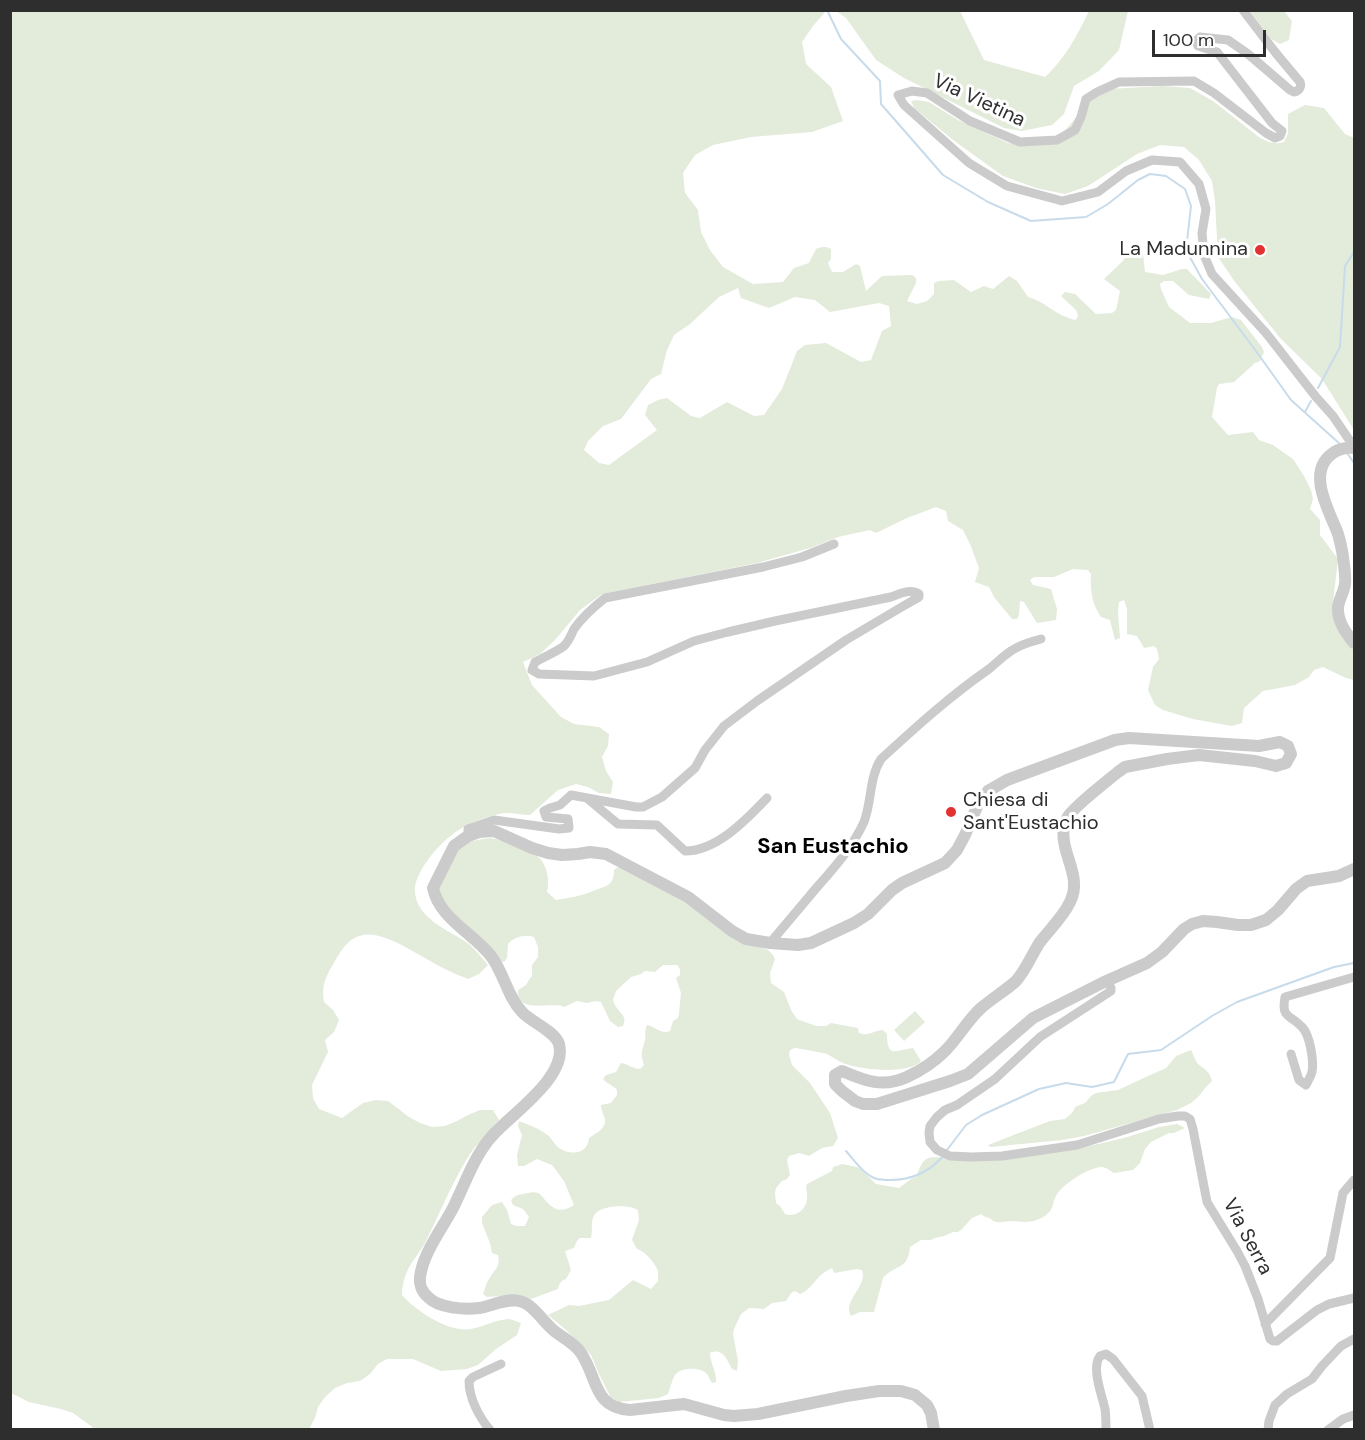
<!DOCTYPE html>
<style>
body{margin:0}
#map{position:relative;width:1365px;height:1440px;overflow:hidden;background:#fff;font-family:"DM Sans",sans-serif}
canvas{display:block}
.frame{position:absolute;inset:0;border:12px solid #2e2e2e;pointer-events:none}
.scale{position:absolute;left:1152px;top:30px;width:114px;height:27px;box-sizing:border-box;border:3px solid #2e2e2e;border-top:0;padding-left:8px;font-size:18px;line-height:21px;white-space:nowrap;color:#2e2e2e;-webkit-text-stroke:4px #fff;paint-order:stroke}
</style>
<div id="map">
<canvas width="1365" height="1440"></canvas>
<div class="frame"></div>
<div class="scale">100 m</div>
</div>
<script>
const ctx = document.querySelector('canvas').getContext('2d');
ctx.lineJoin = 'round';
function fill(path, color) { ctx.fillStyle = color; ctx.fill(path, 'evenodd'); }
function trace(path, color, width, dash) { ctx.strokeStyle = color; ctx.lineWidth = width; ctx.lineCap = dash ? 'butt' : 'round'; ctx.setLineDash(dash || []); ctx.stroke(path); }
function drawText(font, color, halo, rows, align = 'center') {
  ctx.font = font + ' "DM Sans",sans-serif'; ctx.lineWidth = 6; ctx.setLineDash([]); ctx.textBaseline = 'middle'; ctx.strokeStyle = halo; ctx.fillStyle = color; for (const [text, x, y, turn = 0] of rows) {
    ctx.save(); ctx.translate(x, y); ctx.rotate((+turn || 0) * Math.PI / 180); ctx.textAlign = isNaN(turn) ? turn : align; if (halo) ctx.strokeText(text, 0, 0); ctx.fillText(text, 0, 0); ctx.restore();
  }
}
const green = new Path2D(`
 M11 11H826L813 26 802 42 806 64 831 87 843 121 812 132 751 137 713 145 695 155 683 173 685 193 698 210 701 232 710 250 723 267 753 284 783 282 794 268 809 263 816 249C821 247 825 246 831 249V259L828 263 832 272H843L856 264 860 266 866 291 882 276 912 275 916 278V283L907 301 917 304 927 301 934 294V283L939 281 954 280 971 292 984 286 993 289 1009 276 1017 281 1028 297C1047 302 1055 316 1076 320L1078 315 1076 310 1061 296 1065 292 1075 294 1096 314 1112 313 1116 310 1120 291 1104 279 1123 261 1130 247 1140 248 1143 253 1145 272 1163 275 1182 269H1187L1211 294 1209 299 1189 295 1173 281H1164L1160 284 1161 289 1169 307 1190 323H1211L1232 317 1241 320 1262 347 1264 352 1260 361 1255 363 1234 382 1219 384 1217 388 1212 417 1228 435 1253 432 1259 440 1273 445 1293 459 1304 476 1311 490 1313 499 1310 509 1320 520V535L1338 559 1332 611 1345 639 1354 651V680L1346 678 1323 667 1314 670 1309 677 1295 685 1263 691 1244 708 1242 723 1232 726 1193 719 1163 710 1155 705 1148 690 1153 667 1159 659 1157 649 1154 646 1144 648 1137 636 1127 634V609L1124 600 1119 602 1118 613 1120 638 1115 640 1110 620 1101 617C1092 604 1090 590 1091 574L1088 570 1073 569 1054 577H1034L1030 580 1033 585 1051 589 1057 609 1056 620 1037 623 1024 602 1020 601 1019 615 1017 619H1012L994 597 989 587 975 582 979 568 970 544 963 530 948 521 946 511 936 507 907 518 876 533 870 530 838 537 810 548 757 563 602 594 580 610 555 640 540 654 523 662 532 685 561 717 574 724 599 727 609 734 608 746 602 757 606 771 613 782 611 794 599 793 588 787 576 784 558 790 530 815C522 815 515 813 507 813 499 813 480 819 472 823 449 832 424 859 416 882 413 890 416 902 421 909 433 926 454 933 469 944 476 950 482 958 488 965L479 974 468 979C460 976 451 972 443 968 422 958 386 931 363 935 350 937 342 949 336 959 327 975 321 983 324 1002L333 1010 339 1020 334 1032 325 1040 328 1052 312 1085 313 1098 319 1109 342 1118 363 1103 376 1100 388 1101 409 1117 420 1123 432 1127 445 1126 457 1121 468 1115 480 1110H493L499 1120C493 1126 489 1131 484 1138 480 1143 475 1146 472 1151 454 1178 442 1208 428 1237 417 1260 403 1266 402 1295 416 1311 449 1333 471 1329 483 1327 495 1320 508 1319 512 1319 517 1322 521 1323L517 1335 496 1349 478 1365 467 1369 441 1371 413 1359H387L378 1364 370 1374 360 1381 347 1383 335 1388 325 1397 318 1407 315 1418 309 1429H95L73 1413 61 1409 29 1402 11 1393ZM738 288 741 298 769 308 795 297 815 300 830 312 879 303 889 306 891 326 882 331 871 360 861 362 826 343 805 345 797 351 782 389 764 415 754 416 727 402 700 418 691 416 667 398 658 400 648 405 645 415 657 430 609 465 599 463 584 450 588 441 603 426 621 419 651 379 661 374 667 350 674 335 690 324 719 297Z
 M836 11H960L984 60 1045 77C1065 59 1078 34 1089 11H1128L1119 50 1099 71 1074 86 1064 114 1052 125 1022 131 1004 128 904 78 876 60 846 18Z
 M1250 11H1284L1292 21 1289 40 1280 44 1271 39Z
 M1163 86 1190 88 1213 101 1260 138C1269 142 1274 145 1284 142L1288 133V114L1305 105 1324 108 1345 134 1354 138V430L1322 379 1281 339 1235 282 1218 257 1215 201 1212 181 1199 160 1184 147 1160 145 1137 154 1088 186 1065 194 1036 188 1003 176 953 140 914 108 911 101 917 100 929 102 958 120 1008 143 1031 146 1059 137 1075 119 1090 99 1108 89Z
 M491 838C505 841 524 847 537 856 547 863 550 881 547 892L556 900C569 898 581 896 593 891 606 886 614 886 614 870L618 867 666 888 748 943 768 950 773 955 775 959 770 973 771 983 784 992 791 1010 797 1019 816 1026H826L831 1023 858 1028 859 1033C869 1037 874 1030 883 1030L887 1034C887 1059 896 1050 913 1048L921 1061C908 1075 860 1070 843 1063 838 1061 833 1057 827 1054 824 1053 798 1048 795 1048 793 1048 792 1050 790 1050L789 1055 792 1065 810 1083 830 1113 838 1138 833 1146 822 1148 809 1156 799 1153 789 1156 787 1160 790 1175 787 1179 782 1181 776 1188 775 1193 776 1203 780 1206 785 1214C795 1218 806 1210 807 1199 808 1193 805 1189 807 1184L832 1171 833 1167 842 1164 857 1167 861 1169 876 1184 899 1188 911 1179 916 1177C924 1157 925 1156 946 1158L1072 1150 1124 1138 1159 1127 1177 1124 1185 1128 1174 1133H1169L1151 1142 1145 1149 1140 1163 1133 1170 1114 1173C1110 1171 1106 1167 1102 1167 1089 1167 1061 1185 1056 1196 1052 1203 1054 1209 1046 1215 1034 1224 1024 1222 1011 1221 1006 1221 1001 1223 997 1222 989 1221 996 1221 989 1218 986 1217 983 1216 981 1214L972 1218 962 1229 958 1232H953L944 1236 935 1238 931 1240H921L910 1247C908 1271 895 1264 883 1278L874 1312H860L851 1316C842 1300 868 1287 862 1270L857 1269 834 1273 832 1268C827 1271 822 1273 819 1277 812 1284 809 1290 800 1294L795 1291 791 1293 786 1301 772 1303 764 1309 749 1308 741 1314 734 1329 733 1334 738 1361 737 1371 732 1369C727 1360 723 1347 710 1353 710 1363 717 1372 716 1382L712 1383C710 1380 709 1377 707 1374 701 1367 681 1367 675 1375 672 1380 670 1389 668 1394L659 1398 619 1402 611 1398 599 1374 591 1355 565 1329 548 1315 569 1305 579 1306 609 1300 633 1280 651 1289 658 1281C658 1280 658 1272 658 1271 655 1263 645 1251 637 1249L632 1240 639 1220 638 1210C629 1204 602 1205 595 1214 590 1221 593 1230 591 1238 579 1239 579 1234 574 1248L565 1251 571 1270 566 1279C561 1281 559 1283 558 1289L531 1299 512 1295 487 1297 483 1294C485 1289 486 1283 489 1279 494 1270 501 1267 498 1255L492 1253 490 1243 482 1223V1217L492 1205 502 1202 507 1210 511 1224 516 1226H525L529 1217 523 1209 513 1205 511 1200C515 1196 517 1195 523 1194 528 1193 533 1191 538 1193 540 1194 543 1197 545 1200 555 1211 561 1213 574 1205L564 1181 552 1165 537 1159 524 1166H518L517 1155 522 1135 518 1126 519 1121C529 1125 538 1128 546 1134 552 1138 554 1144 559 1148 571 1156 588 1154 589 1138 595 1134 606 1129 605 1120 604 1114 601 1111 601 1105L611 1103 617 1095V1090C613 1085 607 1084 603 1079L606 1075 616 1072 621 1063C628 1064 633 1069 640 1069L644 1065C640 1051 642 1053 645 1040 646 1034 644 1031 647 1025 657 1027 661 1035 670 1031L673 1021 678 1018 679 1013 681 993 676 978 680 975V969L677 965H663L655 972 645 971 641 974 631 977 616 991 613 1000C614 1003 615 1006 617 1008 622 1015 627 1017 623 1026L618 1027 610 1021 601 1002 596 1001 587 1003 577 1001 564 1007C552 1001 516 1015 518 990L526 985 529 980 532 976V965L538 957V947L534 937C525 934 514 937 508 944L507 958 504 962 499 961C478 939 449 917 438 888 444 875 450 854 462 846 470 840 482 839 491 838Z
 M915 1011 925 1022 904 1041 894 1030Z
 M1191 1050C1194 1055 1195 1061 1199 1065 1206 1070 1210 1072 1212 1081L1205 1088 1199 1096 1191 1103 1177 1110 1084 1136 1062 1140 991 1147 988 1145 1050 1121 1065 1119 1073 1112 1075 1107 1085 1103 1092 1095 1096 1093 1118 1090 1146 1077 1166 1068 1176 1056Z`);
const stream = new Path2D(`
 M827 10 841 39 880 81 881 104 943 175 988 202 1031 221 1086 217 1108 204 1138 180 1150 174 1166 176 1185 189 1191 206 1186 250 1202 279 1256 351 1291 400 1340 444
 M1318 388 1340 347 1345 266 1354 252
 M1305 412 1311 401
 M1347 453 1354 463
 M947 1150 966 1125 982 1115 1039 1089 1066 1083 1092 1087 1114 1082 1128 1054 1161 1050 1212 1016 1237 1002 1334 967 1354 963
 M846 1151C855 1161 864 1175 877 1179 880 1180 883 1179 886 1180 910 1181 929 1173 944 1155`);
const minor = new Path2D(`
 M1243 10 1275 52 1300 82C1302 87 1299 91 1294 92L1290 90 1248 54 1228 40 1200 37 1196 41 1198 46 1217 52 1272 123 1282 131 1280 136 1275 138 1266 133 1214 93 1194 81 1119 82 1097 92 1086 99 1081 117 1075 130 1057 140 1020 142 970 121 927 93 912 91 898 95 904 105 969 163 1007 186 1062 201 1098 192 1126 171 1152 160 1180 162 1199 184 1206 209 1202 233 1204 255 1212 274 1266 333 1316 397 1333 416 1354 447
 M588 799 618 824 657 825 685 851C717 851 747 819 767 798
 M468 836V829L494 820 559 829 569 828 568 819 546 817 544 811 550 808 560 805 571 795 636 807H643L662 797 695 768 705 750 724 726 757 701 846 640 900 608 919 597V594C910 588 900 594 891 597L775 621 728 632 694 641 647 662 594 676 539 674 532 670 535 662C542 658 558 651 564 646 569 641 571 635 574 629 581 619 595 606 605 598L763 567 802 557 834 544
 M770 943C786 924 802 905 818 886 836 866 853 846 864 822 872 801 869 778 881 759 916 727 950 696 989 669 994 665 998 661 1003 657 1014 647 1026 643 1041 639
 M1107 981 1111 988V991L1040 1037 995 1079 957 1105 945 1110 937 1117 930 1126 929 1133 930 1142 937 1150 950 1156 972 1157 1002 1156 1077 1145 1159 1119 1178 1116H1185L1190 1119 1193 1129 1207 1202 1237 1251 1245 1266 1258 1299 1270 1339 1273 1341H1277L1317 1310 1329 1304 1354 1298
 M1291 1054 1299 1080 1306 1085C1308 1081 1311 1076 1312 1072 1314 1061 1310 1035 1302 1027 1290 1014 1281 1019 1285 997L1354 977
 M1265 1324 1330 1258 1343 1193 1354 1180
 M490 1430C479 1417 469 1398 469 1381L473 1377 501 1364
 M1106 1430C1106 1423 1106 1416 1105 1409 1102 1395 1091 1368 1100 1356L1106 1354 1113 1359 1142 1396 1150 1430
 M1268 1430 1269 1421 1275 1405 1287 1394 1312 1379 1322 1366 1341 1346 1354 1339
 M1328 1430 1343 1419 1354 1415`);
const tertiary = new Path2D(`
 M1354 448C1348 447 1338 449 1333 453 1305 472 1330 512 1338 534 1340 541 1342 549 1343 557 1344 565 1346 576 1345 584 1344 592 1339 599 1338 607 1337 621 1346 633 1354 643
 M934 1430 931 1413 927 1405 915 1395 901 1391H879L846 1396 758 1414 734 1416 724 1415 684 1404 630 1410C593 1408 598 1378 581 1353 575 1344 565 1339 557 1333 545 1325 533 1303 519 1301 506 1298 492 1306 479 1308 465 1310 438 1308 428 1297 422 1292 419 1284 420 1277 423 1253 442 1229 453 1208 465 1184 474 1156 492 1136 510 1115 568 1077 559 1044 555 1031 531 1022 522 1012 507 996 504 973 491 956 473 933 439 918 433 888L454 846 468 836 479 832 494 831 532 848 548 853 562 855 578 854 590 852 606 854 688 897 732 931 746 939 770 943 798 945 811 943 854 923 868 914 892 890 902 883 945 863 957 850 965 835 979 802 988 791 1007 780 1115 740 1129 738 1259 746 1280 742 1288 746 1291 754 1286 763 1276 766 1255 761 1199 755 1167 759 1125 767 1118 772C1106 782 1073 807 1067 818 1053 847 1085 873 1070 902 1063 917 1050 929 1040 942 1032 954 1026 970 1016 981 1005 991 991 999 980 1009 967 1021 958 1038 945 1051 935 1061 920 1071 907 1077 883 1088 865 1081 842 1071L835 1075V1084L842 1091 855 1101 863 1104H877L950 1081 968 1074 1033 1018 1102 983 1147 963 1162 952 1184 929 1192 924 1203 921 1217 922 1238 925H1251L1266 920 1278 910 1296 889 1307 881 1339 876 1354 869`);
const markers = [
 [1260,250,6,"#e53030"],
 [951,812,6,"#e53030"]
];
const streetNames = [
 ["Via Vietina",979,101,25],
 ["Via Serra",1247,1237,62]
];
const poiNames = [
 ["La Madunnina",1248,250],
 ["Chiesa di",963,801,"left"],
 ["Sant'Eustachio",963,824,"left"]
];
const quarterNames = [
 ["San Eustachio",833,847]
];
fill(green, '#e3ebdb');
trace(stream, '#c7dbeb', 2);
trace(minor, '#cbcbcb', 9);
trace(tertiary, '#cbcbcb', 12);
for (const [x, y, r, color] of markers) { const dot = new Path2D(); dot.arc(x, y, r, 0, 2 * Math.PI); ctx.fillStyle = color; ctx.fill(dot); trace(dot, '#fff', 2); }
drawText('20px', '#2e2e2e', '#fff', streetNames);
drawText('20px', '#2e2e2e', '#fff', poiNames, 'right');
drawText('bold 22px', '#000', '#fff', quarterNames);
</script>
